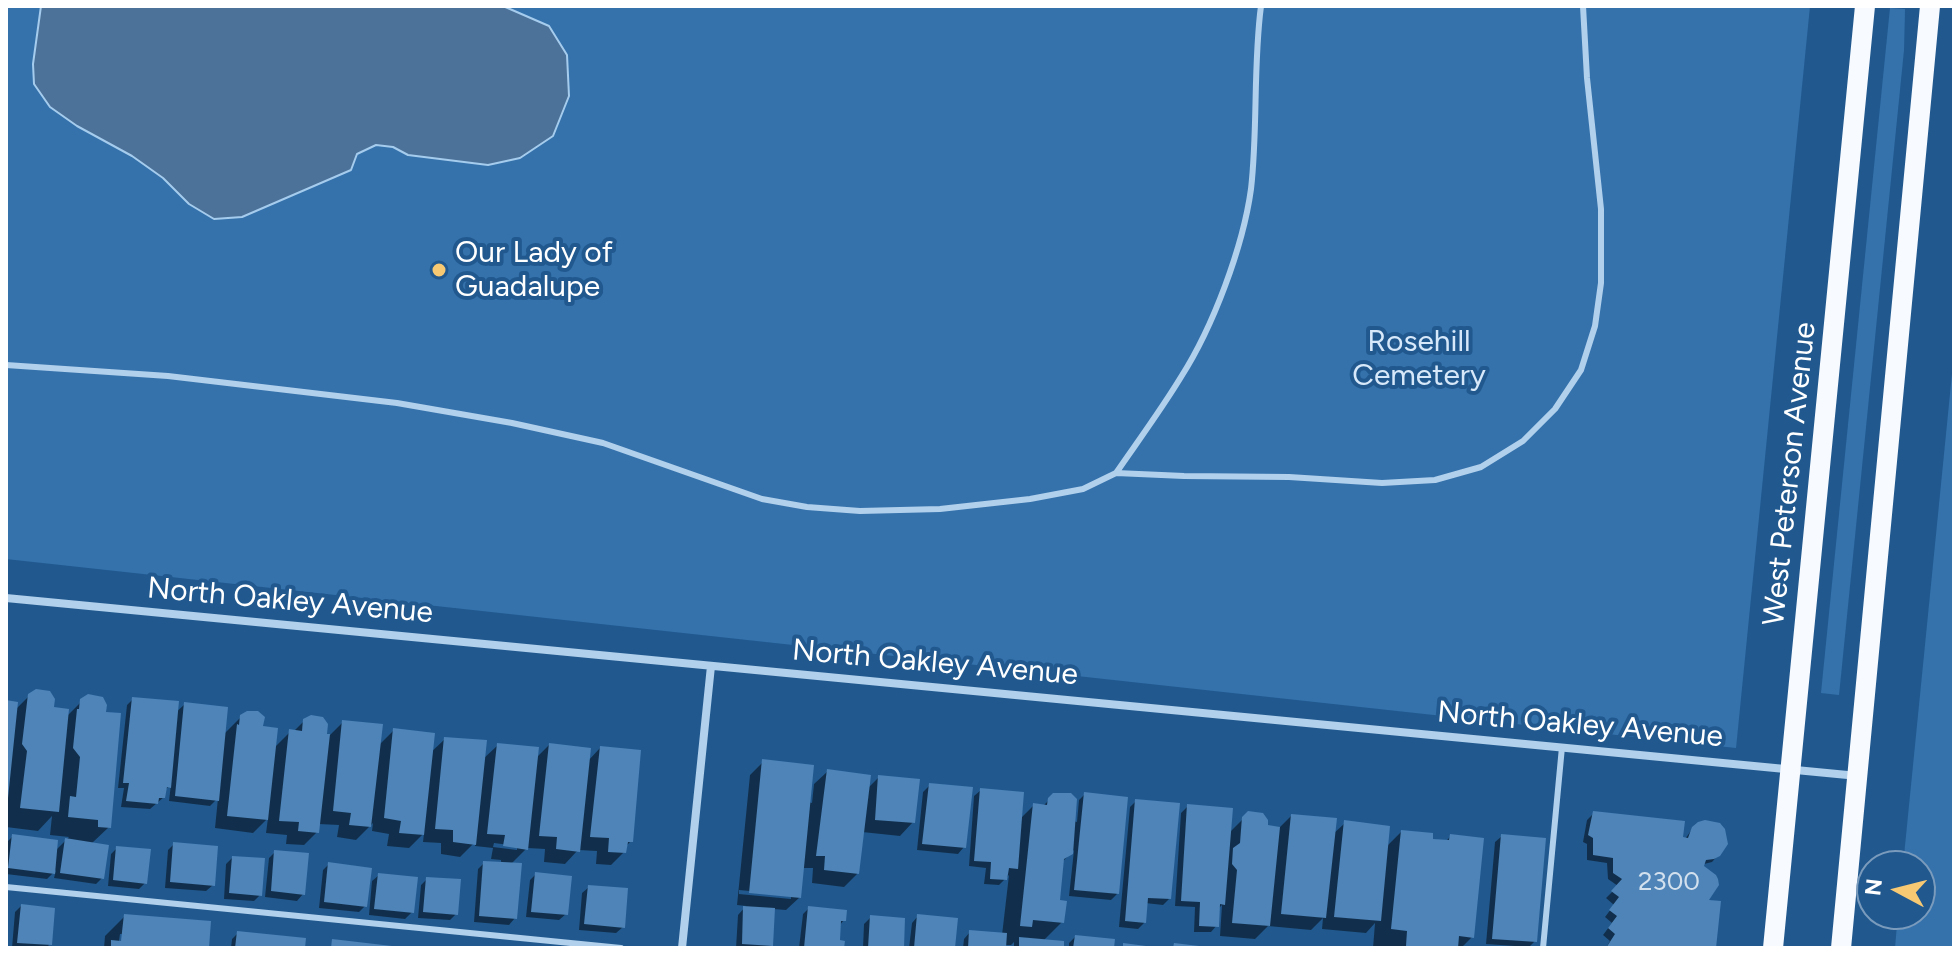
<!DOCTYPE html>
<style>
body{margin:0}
#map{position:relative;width:1960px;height:954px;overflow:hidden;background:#21598f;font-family:Figtree,sans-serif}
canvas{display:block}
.frame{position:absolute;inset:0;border:8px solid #fff;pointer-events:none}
.north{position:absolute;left:1856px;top:850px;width:80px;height:80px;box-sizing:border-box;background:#21598f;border:2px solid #7a9bbc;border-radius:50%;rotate:277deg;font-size:22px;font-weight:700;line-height:32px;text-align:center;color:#fff}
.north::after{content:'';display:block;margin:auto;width:28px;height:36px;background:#f8c973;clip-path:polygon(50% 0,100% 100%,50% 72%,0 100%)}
</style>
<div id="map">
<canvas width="1960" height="954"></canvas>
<div class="frame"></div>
<div class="north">N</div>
</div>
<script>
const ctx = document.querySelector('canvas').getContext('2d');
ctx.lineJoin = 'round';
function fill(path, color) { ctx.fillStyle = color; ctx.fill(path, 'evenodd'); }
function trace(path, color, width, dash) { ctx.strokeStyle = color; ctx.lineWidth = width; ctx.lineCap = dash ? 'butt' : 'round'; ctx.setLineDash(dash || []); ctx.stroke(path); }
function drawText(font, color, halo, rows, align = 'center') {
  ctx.font = font + ' Figtree,sans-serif'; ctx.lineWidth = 8; ctx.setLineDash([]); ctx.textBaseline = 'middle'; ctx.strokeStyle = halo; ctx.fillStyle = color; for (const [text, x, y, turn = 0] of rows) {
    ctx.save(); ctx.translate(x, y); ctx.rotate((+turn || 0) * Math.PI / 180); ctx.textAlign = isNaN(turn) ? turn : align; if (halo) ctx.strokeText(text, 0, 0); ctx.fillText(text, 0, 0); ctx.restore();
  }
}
const green = new Path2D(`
 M6 6H1810L1736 748 6 559Z
 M1890 8 1905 9 1904 50 1839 695 1821 693Z
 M1954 354V948H1895L1898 914H1920V866H1903Z`);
const water = new Path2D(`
 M41 6H503L549 26 567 55 569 96 553 136 520 158 488 165 408 155 393 147 376 145 357 154 351 170 242 217 214 219 189 204 163 178 132 156 77 126 50 107 34 84 33 64Z`);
const shadow = new Path2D(`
 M29 696 67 716 82 701 109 827 91 844 102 878 96 884 54 878 56 870 47 879 6 874 7 842 13 836 55 851 69 837 50 835 52 816 38 831 6 827V702L15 710Z
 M133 699 175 713 185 704 223 735 241 717 261 728 274 748 290 732H293L304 721 325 735 329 736 343 722 379 745 394 730 430 753 445 739 483 759 498 745 535 759 549 745 587 762 600 748 631 841 625 847 624 852 611 865 596 864 597 851 578 850 565 864 544 862 545 849 527 848 511 864 515 918 509 925 474 922 478 869 484 863 501 864V860L491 859 493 848 475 846V842L460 857 441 854V843L423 842 424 833 409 848 387 846 389 834 372 831 373 823 356 840 337 837 339 825 318 824 317 832 304 845 286 844 287 835 266 833 268 818 253 833 215 828 218 798 210 806 169 801 171 784 164 791V797L150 809 121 807 124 788H118L127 705ZM494 843 517 846V850L493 847Z
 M763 762 808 802 812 803 814 784 828 771 867 789 879 777 913 822 900 836 862 832 857 874 844 887 812 883 813 868H802L800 897 786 910 773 909 771 945 768 948H736L738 915 746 906 737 905 750 775ZM739 890 791 895V899L739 894Z
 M930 785 964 847 958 854 917 850 923 792Z
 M981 790 1020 819 1034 805 1043 806 1054 795 1073 821 1077 822 1079 800 1085 794 1117 894 1111 900 1069 896 1074 850 1062 862 1058 902 1062 922 1043 941 1062 948H1014V942L1011 945H1004V948H963L964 939 970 932 1002 935 1009 875 999 885 984 884 986 868 969 866 974 796Z
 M1136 801 1169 899 1163 905 1145 903 1144 923 1138 929 1119 927 1130 807Z
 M1187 807 1229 833 1249 813 1265 827 1278 829 1291 816 1333 834 1345 823 1386 847 1401 832 1430 841 1445 842 1451 836 1472 937 1461 948H1373L1375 923 1366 933 1322 929 1323 918 1311 930 1268 926 1255 939 1220 936 1222 905 1218 909V924L1211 932H1194L1195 907 1175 906 1181 813Z
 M1594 813 1680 839H1685L1693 828 1719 854 1712 862 1700 865 1714 948H1606L1610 941 1603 935 1612 923 1605 917 1614 905 1606 898 1618 886 1608 879 1607 863 1587 860V844L1583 842 1587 820Z
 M1502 836 1535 941 1529 947 1486 944 1495 842Z
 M174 844 213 885 206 891 165 888 168 850Z
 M117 848 145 883 139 889 108 886 111 854Z
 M275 852 303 894 297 901 265 897 269 858Z
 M232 858 260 895 254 901 224 899 226 864Z
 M329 864 365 906 359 912 319 908 323 870Z
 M536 874 566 914 559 920 526 917 530 880Z
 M379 875 412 912 405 919 369 915 372 881Z
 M427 879 456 914 450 920 418 918 421 885Z
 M589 887 623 927 616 933 579 930 582 893Z
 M21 906 50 944 46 948H12L15 912Z
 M809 908 844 920 839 926 837 942 842 948H799L803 914Z
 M125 916 207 948H122L124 934H120L118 948H104L105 936Z
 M918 916 953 948H909L912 923Z
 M871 917 902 948H863L864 924Z
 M238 933 303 948H231L232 939Z
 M1075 937 1112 948H1069V943Z`);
const building = new Path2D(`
 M36 689 50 691 55 699 54 707 69 709 59 812 20 808 27 751 22 744 28 694Z
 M88 694 103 697 107 705 106 712 121 713 111 828 98 827V820L68 817 70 796 76 797 80 757 73 748 77 709H79L80 699Z
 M132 697 179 701 171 788 167 787 165 798H159L158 804 126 801 129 783H123Z
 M6 700 18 702 8 798H6Z
 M184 702 228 707 219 801 175 796Z
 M247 711H258L265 717 263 726 278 728 268 820 227 816 237 724 239 725 240 715Z
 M311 715 323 717 328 724 327 734H330L319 833 298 831 299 822 279 821 289 729 302 731 303 719Z
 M342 720 383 724 371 827 349 825 351 813 333 811Z
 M393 728 435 733 424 835 399 833 401 821 384 818Z
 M444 737 487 740 476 845 453 842V830L435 829Z
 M497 743 539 747 528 850 503 846 505 835 487 834Z
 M549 743 591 748 580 852 556 849 557 837 539 836Z
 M600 746 641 750 633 842H628L626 853 608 852 609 838 590 837Z
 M762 759 814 765 801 898 749 893Z
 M827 769 871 775 859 874 824 870 825 856H816Z
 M878 775 920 779 915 823 875 820Z
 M929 783 973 787 966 848 922 844Z
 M980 788 1024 792 1018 869 1009 868 1007 880 990 879 991 862 974 861Z
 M1084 792 1128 797 1119 894 1074 890Z
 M1053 793H1071L1077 799 1073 854 1064 859 1060 900 1067 901 1064 923 1033 920 1032 927 1020 926 1033 803 1047 805 1048 798Z
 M1135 799 1180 803 1171 899 1148 898 1146 923 1125 921Z
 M1187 804 1233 808 1225 905 1220 904 1219 927 1199 926 1200 902 1181 901Z
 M1248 811 1263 813 1268 820V825L1280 827 1270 926 1232 923 1237 870 1232 864 1233 848 1240 843 1242 817Z
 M1593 811 1685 821 1683 837 1688 838 1692 827 1698 822 1705 820 1720 823 1725 829 1728 844 1720 856 1714 859 1706 860 1704 866 1716 875 1718 879 1719 885 1709 900 1721 901 1716 948H1606L1615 934 1608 928 1617 916 1609 910 1619 897 1611 891 1622 879 1613 873V858L1593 855V838L1588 835Z
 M1291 814 1337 818 1326 918 1281 914Z
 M1344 820 1390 826 1381 921 1334 917Z
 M1401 830 1433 833V839L1449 840 1450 834 1484 838 1474 938 1459 936 1458 948H1424L1406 946 1407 931 1391 929Z
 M12 834 58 840 55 874 8 868Z
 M1501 834 1546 838 1537 942 1492 939Z
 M65 838 109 845 104 879 60 873Z
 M173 842 218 846 215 886 170 882Z
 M116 846 151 849 147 884 113 880Z
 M274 850 309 853 305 895 271 891Z
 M232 856 265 858 262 896 229 893Z
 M483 861 522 863 517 919 479 916Z
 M328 862 372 868 367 907 324 902Z
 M535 872 572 876 568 915 531 912Z
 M378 873 418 877 414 913 374 909Z
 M426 877 461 879 458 915 423 912Z
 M588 885 628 888 625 928 584 924Z
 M21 904 55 908 52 945 17 943Z
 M743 906 775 908 773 946 742 944Z
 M808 906 847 910 846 921H841L840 940 845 941 844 948H804Z
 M124 914 211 921 209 948H111V940L121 941Z
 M917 914 958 918 955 948H914Z
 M870 915 905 918 904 948H868Z
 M969 930 1007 933 1006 948H968Z
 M237 931 306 938 305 948H235Z
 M1075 935 1115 939 1114 948H1073Z
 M1019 937 1064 941V948H1019Z
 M332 939 392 946V948H331Z
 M1123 943 1146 946V948H1123Z
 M1174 943 1199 946 1198 948H1173Z`);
const service = new Path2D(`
 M6 365 168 376 397 403 512 423 603 443 762 499 807 507 860 511 940 509 1030 499 1083 489 1116 473 1184 476 1289 477 1382 483 1435 480 1481 467 1523 441 1555 409 1581 370 1595 326 1601 283V209L1587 78 1583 6
 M1116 473C1138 441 1161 410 1181 377 1213 327 1243 247 1251 189 1258 128 1253 66 1261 6
 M6 887 621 948
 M1543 948 1562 747`);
const minor = new Path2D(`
 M6 598 1858 776
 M682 948 711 666`);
const primary = new Path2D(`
 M1773 948 1865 6
 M1841 948 1930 6`);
const markers = [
 [439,270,8,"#f8c973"]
];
const numberNames = [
 ["2300",1669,882]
];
const poiNames = [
 ["Our Lady of",455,253],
 ["Guadalupe",455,287]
];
const parkNames = [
 ["Rosehill",1419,342],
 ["Cemetery",1419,376]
];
const streetNames = [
 ["West Peterson Avenue",1790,474,-84],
 ["North Oakley Avenue",290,601,5],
 ["North Oakley Avenue",935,663,5],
 ["North Oakley Avenue",1580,725,5]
];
fill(green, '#3572ac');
fill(water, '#4c7299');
trace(water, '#a5cced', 2);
fill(shadow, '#0007');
fill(building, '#4e84b8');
trace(service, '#b1d0ec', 6);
trace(minor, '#b1d0ec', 8);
trace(primary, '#f7faff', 20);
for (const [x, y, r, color] of markers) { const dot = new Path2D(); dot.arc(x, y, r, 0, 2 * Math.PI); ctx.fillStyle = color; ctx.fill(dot); trace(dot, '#21598f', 3); }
drawText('26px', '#d3e0ed', null, numberNames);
drawText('30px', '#fff', '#21598f', poiNames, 'left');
drawText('30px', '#d6e8f9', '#21598f', parkNames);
drawText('30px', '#fff', '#21598f', streetNames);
</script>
